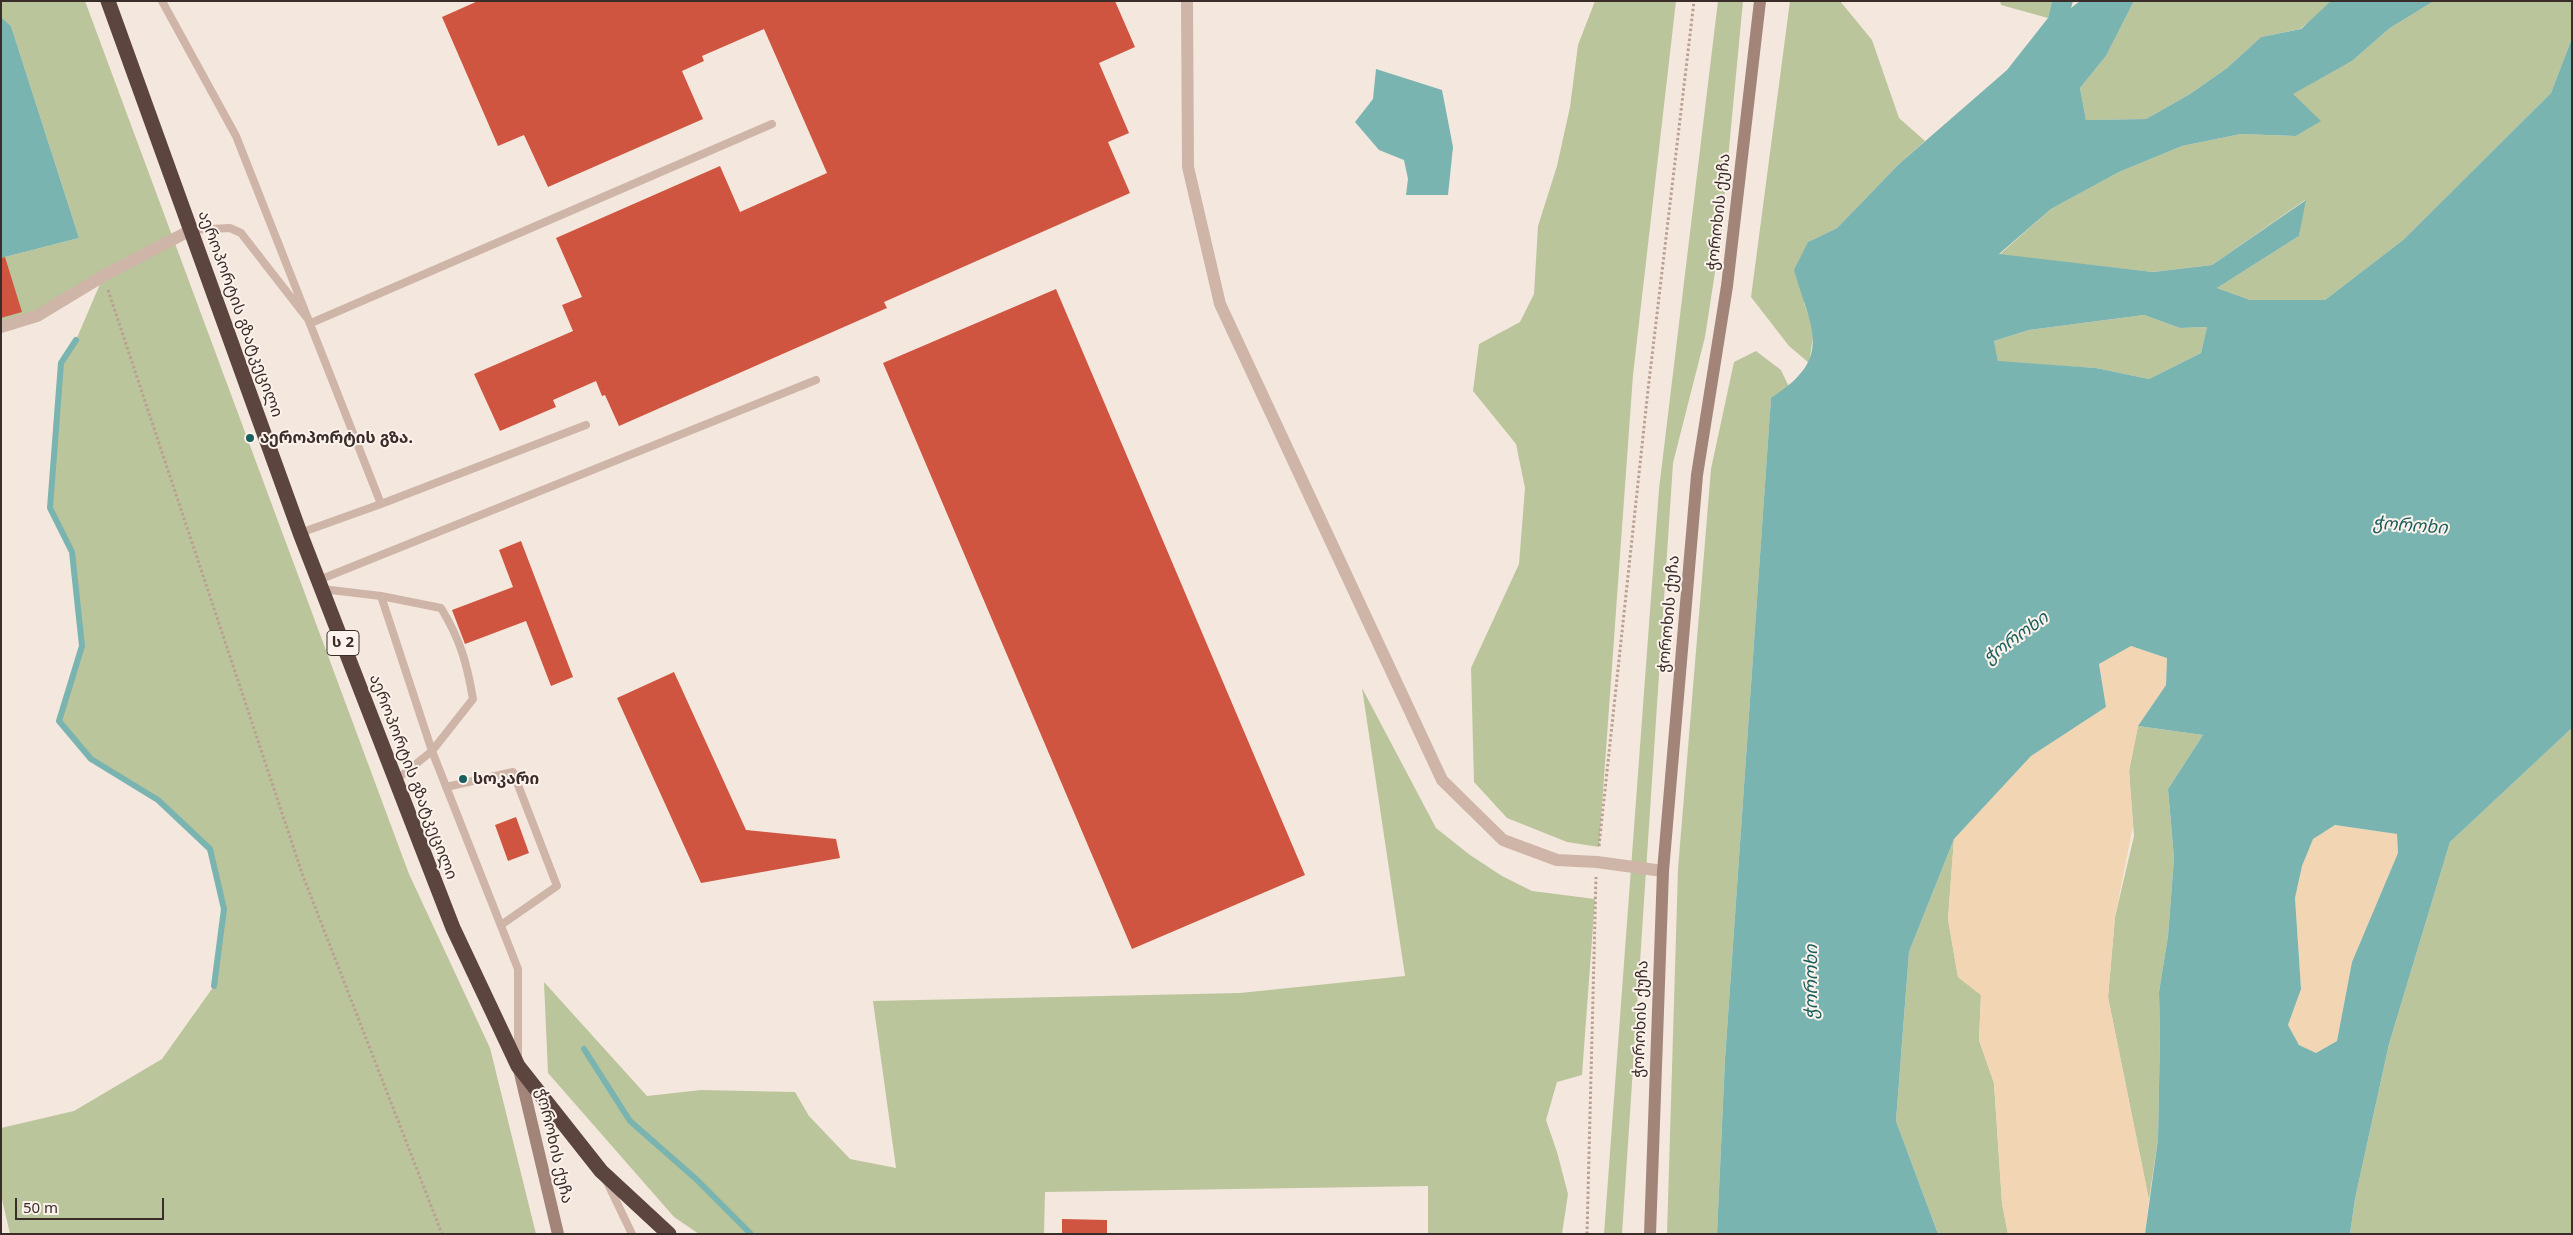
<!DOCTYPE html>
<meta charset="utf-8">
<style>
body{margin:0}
#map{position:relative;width:2573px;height:1235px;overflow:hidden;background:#f4e7dd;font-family:"Noto Sans",sans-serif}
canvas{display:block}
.frame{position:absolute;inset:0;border:2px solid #3a2c29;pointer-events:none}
.scale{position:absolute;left:15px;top:1198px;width:149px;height:22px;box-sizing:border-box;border:2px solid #3a2c29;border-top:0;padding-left:6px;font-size:15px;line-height:18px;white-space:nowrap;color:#3a2c29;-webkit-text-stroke:4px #fbf2eb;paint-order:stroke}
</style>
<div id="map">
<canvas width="2573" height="1235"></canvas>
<div class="frame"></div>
<div class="scale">50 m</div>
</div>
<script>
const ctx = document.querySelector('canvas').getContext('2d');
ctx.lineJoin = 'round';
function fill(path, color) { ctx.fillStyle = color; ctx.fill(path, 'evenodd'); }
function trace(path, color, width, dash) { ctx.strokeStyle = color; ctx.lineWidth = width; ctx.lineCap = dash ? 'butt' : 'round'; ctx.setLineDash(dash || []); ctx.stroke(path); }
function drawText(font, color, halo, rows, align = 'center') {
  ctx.font = font + ' "Noto Sans","Noto Sans Georgian",sans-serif'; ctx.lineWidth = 4; ctx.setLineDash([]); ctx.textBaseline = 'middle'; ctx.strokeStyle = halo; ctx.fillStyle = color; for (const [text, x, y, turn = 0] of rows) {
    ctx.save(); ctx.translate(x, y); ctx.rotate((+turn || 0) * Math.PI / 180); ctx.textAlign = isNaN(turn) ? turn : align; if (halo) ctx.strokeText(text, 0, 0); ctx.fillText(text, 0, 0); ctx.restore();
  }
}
const green = new Path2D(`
 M1 1H85L409 874 490 1048 536 1234H10L1 1195V1128L74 1111 162 1059 214 986 224 909 210 849 158 800 91 759 59 721 82 646 72 552 50 508 61 363 76 340 103 277 1 327V258L79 238 11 26 1 17Z
 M1595 1H1676L1633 375 1599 847 1567 842 1507 818 1474 782 1471 668 1519 564 1525 488 1516 444 1473 391 1479 344 1520 322 1534 294 1538 226 1557 166 1570 107 1578 45Z
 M1718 1H1743L1721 233 1705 337 1673 463 1622 1234H1604L1659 489Z
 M1790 1H1840L1872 40 1899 118 1925 141 1899 164 1837 228 1808 242 1804 303 1814 331 1809 363 1789 346 1751 297Z
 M2000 1H2052L2048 18 2001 5Z
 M2134 1H2331L2332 3 2300 29 2261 37 2227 68 2190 94 2146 119 2086 120 2080 88 2106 56Z
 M2434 1H2572V38L2551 93 2403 240 2325 300H2250L2217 288 2299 236 2305 200 2212 265 2153 272 1999 255 2051 209 2119 172 2182 146 2241 134 2296 136 2320 121 2292 94 2352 61 2390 28Z
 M2144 315 2180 328 2207 327 2201 353 2149 379 2096 368 1998 362 1994 341 2029 330Z
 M1756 351 1781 370 1789 387 1771 399 1725 1059 1717 1234H1667L1678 869 1711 469 1734 362Z
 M1362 688 1436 828 1470 855 1502 876 1532 891 1595 899 1582 1075 1557 1082 1546 1120 1557 1152 1568 1194 1562 1234H1428V1186L1045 1192 1044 1234H699L674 1217 548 1073 544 982 647 1096 701 1090 795 1092 809 1116 850 1159 896 1168 873 1001 1240 993 1405 976Z
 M2138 726 2203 735 2168 789 2174 858 2168 936 2159 992 2160 1035 2158 1139 2149 1200 2108 997 2115 917 2134 836 2129 771Z
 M2572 728V1234H2350L2355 1199 2389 1044 2450 842Z
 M1954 839 1948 919 1958 977 1981 995 1979 1040 1994 1083 2002 1203 2008 1234H1938L1896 1121 1909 952Z`);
const sand = new Path2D(`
 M2131 646 2167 657 2166 685 2138 726 2129 771 2133 826 2115 917 2108 997 2149 1200 2145 1234H2008L2002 1203 1994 1083 1979 1040 1981 995 1958 977 1948 919 1954 839 2031 756 2106 707 2099 664Z
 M2335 825 2397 834 2398 853 2352 962 2337 1041 2316 1053 2299 1045 2288 1025 2301 989 2295 898 2302 865 2313 838Z`);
const water = new Path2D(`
 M2052 1H2073L2071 8 2080 1H2134L2106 56 2080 88 2086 120 2146 119 2190 94 2227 68 2261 37 2301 29 2331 1H2434L2390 28 2352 61 2293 94 2321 121 2296 136 2241 134 2182 146 2119 172 2051 209 1999 254 2153 272 2212 265 2306 200 2299 236 2217 288 2250 300H2325L2403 240 2551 93 2572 38V728L2450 842 2389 1044 2355 1199 2350 1234H2145L2158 1139 2160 1035 2159 992 2168 936 2174 858 2168 789 2203 735 2138 726 2166 685 2167 658 2131 646 2099 664 2106 707 2031 756 1954 839 1909 952 1896 1121 1938 1234H1717L1725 1059 1771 398C1835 357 1811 330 1794 270L1808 242 1837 228 1899 164 2007 70 2048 18ZM2144 315 2180 328 2207 327 2201 353 2149 379 2096 368 1998 361 1994 341 2029 330ZM2335 825 2397 834 2398 853 2352 962 2337 1041 2316 1053 2299 1045 2288 1025 2301 989 2295 898 2302 866 2313 839Z
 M1 17 11 26 79 238 1 258Z
 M1376 69 1442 90 1453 147 1448 195H1406L1408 179 1404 160 1379 150 1355 122 1373 99Z`);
const stream = new Path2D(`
 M76 340 61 363 50 508 72 552 82 646 59 721 91 759 158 800 210 849 224 909 214 986
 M584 1049 630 1121 696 1179 751 1234`);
const building = new Path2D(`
 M478 1H1115L1135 47 1099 63 1129 133 1108 142 1130 193 884 302 887 308 619 426 605 395 602 396 596 381 553 400 556 407 500 431 474 374 573 331 562 305 582 297 556 238 720 166 740 212 827 173 764 29 702 56 704 61 682 71 703 119 548 187 524 135 498 146 442 17Z
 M5 257 22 312 1 318V258Z
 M1056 289 1305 875 1132 949 883 363Z
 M521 541 573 677 551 686 526 621 465 644 452 610 513 587 499 550Z
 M674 672 746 830 836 839 840 858 701 883 617 698Z
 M516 817 529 853 508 861 495 825Z
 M1062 1219 1107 1220V1234H1062Z`);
const path = new Path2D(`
 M108 290 303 876 442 1234
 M1599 846 1648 390 1694 1
 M1587 1234 1596 877`);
const lane = new Path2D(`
 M162 1 236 136 381 504 300 533
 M191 230 230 228 241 233 311 323 772 124
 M381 504 586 425
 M319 580 816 380
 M322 589 381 596 432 751 518 969V1057
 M381 596 441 608C460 639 467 663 473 699L432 751 396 780
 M446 787 513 772 557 886 501 925
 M607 1182 632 1234`);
const street = new Path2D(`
 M1187 1 1188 167 1220 304 1442 780 1503 840 1557 860 1597 862 1663 871
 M1 327 37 316 103 276 191 230`);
const secondary = new Path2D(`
 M519 1069 558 1234
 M1650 1234 1663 871 1697 475 1727 286 1760 1`);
const highway = new Path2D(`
 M108 1 300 533 453 928 518 1066 601 1171 669 1234`);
const markers = [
 [250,438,5,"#1b5f5d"],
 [463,779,5,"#1b5f5d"]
];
const shields = [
 [343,643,32]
];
const shieldNames = [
 ["ს 2",343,643]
];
const streetNames = [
 ["ჭოროხის ქუჩა",1719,212,-84],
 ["აეროპორტის გზატკეცილი",240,314,70],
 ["ჭოროხის ქუჩა",1669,614,-85],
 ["აეროპორტის გზატკეცილი",413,777,69],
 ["ჭოროხის ქუჩა",1641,1019,-88],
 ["ჭოროხის ქუჩა",554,1146,77]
];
const poiNames = [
 ["აეროპორტის გზა.",260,438],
 ["სოკარი",473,779]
];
const waterNames = [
 ["ჭოროხი",2410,526,4],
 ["ჭოროხი",2016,638,-36],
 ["ჭოროხი",1812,982,-90]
];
fill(green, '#bbc59c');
fill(sand, '#f2d5b2');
fill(water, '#7ab4b0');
trace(stream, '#7ab4b0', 6);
fill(building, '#cf5541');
trace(path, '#ba9f92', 3, [2.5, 2.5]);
trace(lane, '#ceb5a8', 8);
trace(street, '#ceb5a8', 12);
trace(secondary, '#a28479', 12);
trace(highway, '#5c453f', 15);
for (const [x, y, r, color] of markers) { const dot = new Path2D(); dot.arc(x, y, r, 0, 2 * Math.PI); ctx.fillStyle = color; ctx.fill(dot); trace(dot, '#fbf2eb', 2); }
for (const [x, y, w] of shields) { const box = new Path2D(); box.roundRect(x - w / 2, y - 12.5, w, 25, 4); ctx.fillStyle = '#fbf2eb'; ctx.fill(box); trace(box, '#3a2c29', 1); }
drawText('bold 15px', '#3a2c29', null, shieldNames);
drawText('16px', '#3a2c29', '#fbf2eb', streetNames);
drawText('bold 16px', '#3a2c29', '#fbf2eb', poiNames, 'left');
drawText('italic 18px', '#1b5f5d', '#fbf2eb', waterNames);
</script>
